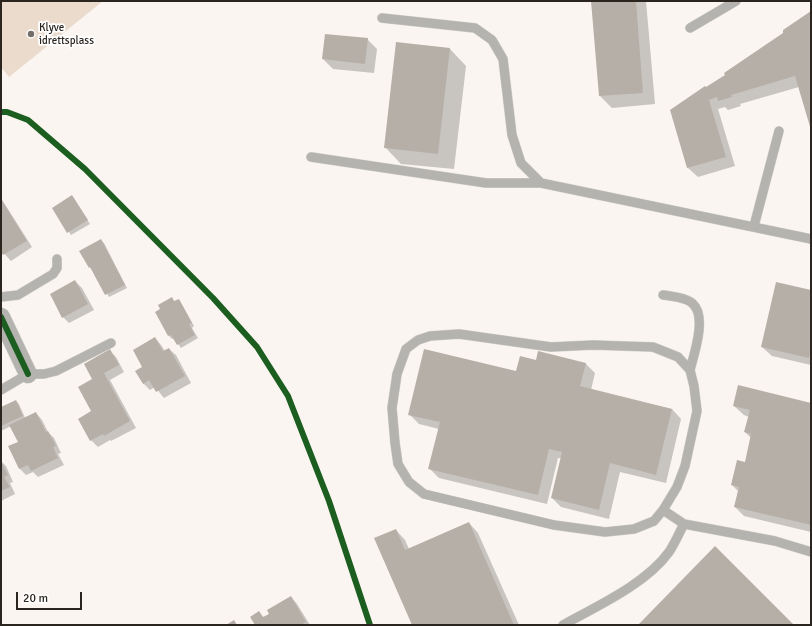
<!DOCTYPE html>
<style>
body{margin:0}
#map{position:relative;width:812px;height:626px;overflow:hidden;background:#faf5f0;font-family:Signika,sans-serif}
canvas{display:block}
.frame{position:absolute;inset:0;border:2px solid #2b2520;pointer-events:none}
.scale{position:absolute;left:16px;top:592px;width:66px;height:18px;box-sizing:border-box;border:2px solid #2b2520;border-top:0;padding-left:5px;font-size:12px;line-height:14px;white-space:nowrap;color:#2b2520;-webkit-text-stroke:3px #fff;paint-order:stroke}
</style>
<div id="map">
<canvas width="812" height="626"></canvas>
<div class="frame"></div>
<div class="scale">20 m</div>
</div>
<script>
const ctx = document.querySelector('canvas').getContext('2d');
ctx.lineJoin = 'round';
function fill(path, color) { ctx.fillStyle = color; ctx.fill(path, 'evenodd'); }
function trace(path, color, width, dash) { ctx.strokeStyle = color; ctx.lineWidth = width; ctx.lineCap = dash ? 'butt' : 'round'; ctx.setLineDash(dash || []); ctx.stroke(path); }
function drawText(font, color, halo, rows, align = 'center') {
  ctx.font = font + ' Signika,sans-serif'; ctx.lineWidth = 3.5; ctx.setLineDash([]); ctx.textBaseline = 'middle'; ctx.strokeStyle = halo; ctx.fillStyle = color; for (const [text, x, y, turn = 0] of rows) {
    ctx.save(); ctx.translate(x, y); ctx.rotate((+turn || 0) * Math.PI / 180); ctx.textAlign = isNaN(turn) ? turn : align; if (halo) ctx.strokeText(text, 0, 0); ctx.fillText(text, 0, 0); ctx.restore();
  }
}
const green = new Path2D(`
 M1 1H103L9 77 1 67Z`);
const shadow = new Path2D(`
 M592 1H646L655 104 612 108 600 96Z
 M811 12V128L799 87 740 104 741 106 728 110 725 107 718 109 735 166 698 177 688 168 706 89 785 33Z
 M367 39 377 49 374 73 333 69 323 59Z
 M450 49 466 66 454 169 401 164 385 147Z
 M72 196 90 224 71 235 53 208Z
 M1 198 32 247 11 261 1 250Z
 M101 240 104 243 127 288 109 297 90 267Z
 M75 281 82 288 94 310 69 323 63 317Z
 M811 291V365L772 356 762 347Z
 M172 299 175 302 178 300 181 303 194 326 192 328 198 338 181 348 174 338 172 339 169 336Z
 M155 338 161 345 165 351 169 349 176 355 191 383 164 398 155 387 150 390 143 383V367Z
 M110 351 116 357 124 372 110 380 136 428 111 441 110 440 98 447 91 440 79 419 93 412Z
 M536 361 586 364 595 373 591 390 672 409 681 419 666 483 620 472 609 519 561 507 552 498 561 458H558L547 504 439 478 429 468 439 429 419 424 409 414 517 372Z
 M16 401 19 404 25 418 36 413 42 420 48 432 54 438 61 453 58 454 64 465 38 477 33 472 26 475 20 469 9 447 19 442 11 426 1 431V408Z
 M811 404V532L744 516 735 507 738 491 732 485 745 463 751 438 745 432 749 417 744 415 734 406Z
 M1 461 6 466 13 482 10 483 15 494 1 501Z
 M469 523 478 533 519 625H413L396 530 405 540 409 549Z
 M291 597 297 604 310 625H256L259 613 264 618Z`);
const building = new Path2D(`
 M591 1H636L643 93 599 96Z
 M811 11V130L795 76 731 95 732 97 718 101 717 97 709 100 726 157 687 168 670 110 705 86 706 87 725 75 724 73 783 33V30Z
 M325 34 368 38 365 64 322 59Z
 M396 42 450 48 438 154 384 148Z
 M72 195 88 220 67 233 52 208Z
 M1 199 27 241 3 255 1 252Z
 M101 239 125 285 105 295 90 267 89 268 79 251Z
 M75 280 88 304 62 318 50 294Z
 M776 282 811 290V347L809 358 761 347Z
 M172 297 174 301 179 299 192 323 189 324 195 335 177 345 171 335 168 336 155 312 160 309 158 305Z
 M155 337 163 351 169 348 185 376 156 392 149 380 143 384 135 371 142 367 133 350Z
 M110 349 119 365 104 373 130 421 104 436 103 434 90 441 78 419 91 411 78 387 92 379 84 364Z
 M424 349 516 371 520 356 536 360 538 351 586 363 580 386 672 409 656 475 610 463 599 510 551 498 562 452 549 449 538 495 428 469 440 422 408 415Z
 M738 385 811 403V525L734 507 739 487 731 485 737 460 745 462 751 434 744 432 750 410 733 406Z
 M16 400 23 416 1 426V407Z
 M36 412 46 432 48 431 56 446 53 447 58 458 31 471 28 465 19 469 8 446 18 442 9 425Z
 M1 461 8 475 4 477 10 487 1 491Z
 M469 522 514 625H412L374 538 396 529 405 550Z
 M715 546 794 625H638Z
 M291 596 306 622 301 625H255L250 617 259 611 263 617 269 614 267 610Z
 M234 620 237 625H226Z`);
const service = new Path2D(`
 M382 18 475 28 492 40 503 59 512 135 521 163 541 183 811 239
 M690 28 736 1
 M311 157 486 183H541
 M754 226 779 131
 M663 295C671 296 688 298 693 304 707 317 694 354 690 370
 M1 297 18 295 53 274 57 268V259
 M459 334 551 347 593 345 653 347 678 357 690 370 694 386 697 411 685 466 677 487 663 510 654 521 634 529 605 532 554 525 424 494 409 482 398 464 395 443 392 408 397 374 406 349 418 340 430 336Z
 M1 390 28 374H44L56 371 111 343
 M663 510 684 524 775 541 811 552
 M563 625C597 606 646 584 669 552 675 543 679 533 684 524`);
const minor = new Path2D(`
 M1 317 28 374`);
const cycleway = new Path2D(`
 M1 112H7L28 120 85 169 213 298 257 347 288 396 329 501 370 625
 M1 317 28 374`);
const markers = [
 [31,34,4,"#736e69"]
];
const poiNames = [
 ["Klyve",39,28],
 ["idrettsplass",39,41]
];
fill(green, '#eadbcd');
fill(shadow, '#0003');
fill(building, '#b6afa8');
trace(service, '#d4d0cb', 10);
trace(minor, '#d4d0cb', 19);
trace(service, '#b5b3af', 9);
trace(minor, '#b5b3af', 18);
trace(cycleway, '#1b5e20', 6);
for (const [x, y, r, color] of markers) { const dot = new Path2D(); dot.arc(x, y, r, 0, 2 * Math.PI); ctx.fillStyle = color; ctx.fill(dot); trace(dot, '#fff', 1.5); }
drawText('11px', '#2b2520', '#fff', poiNames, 'left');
</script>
